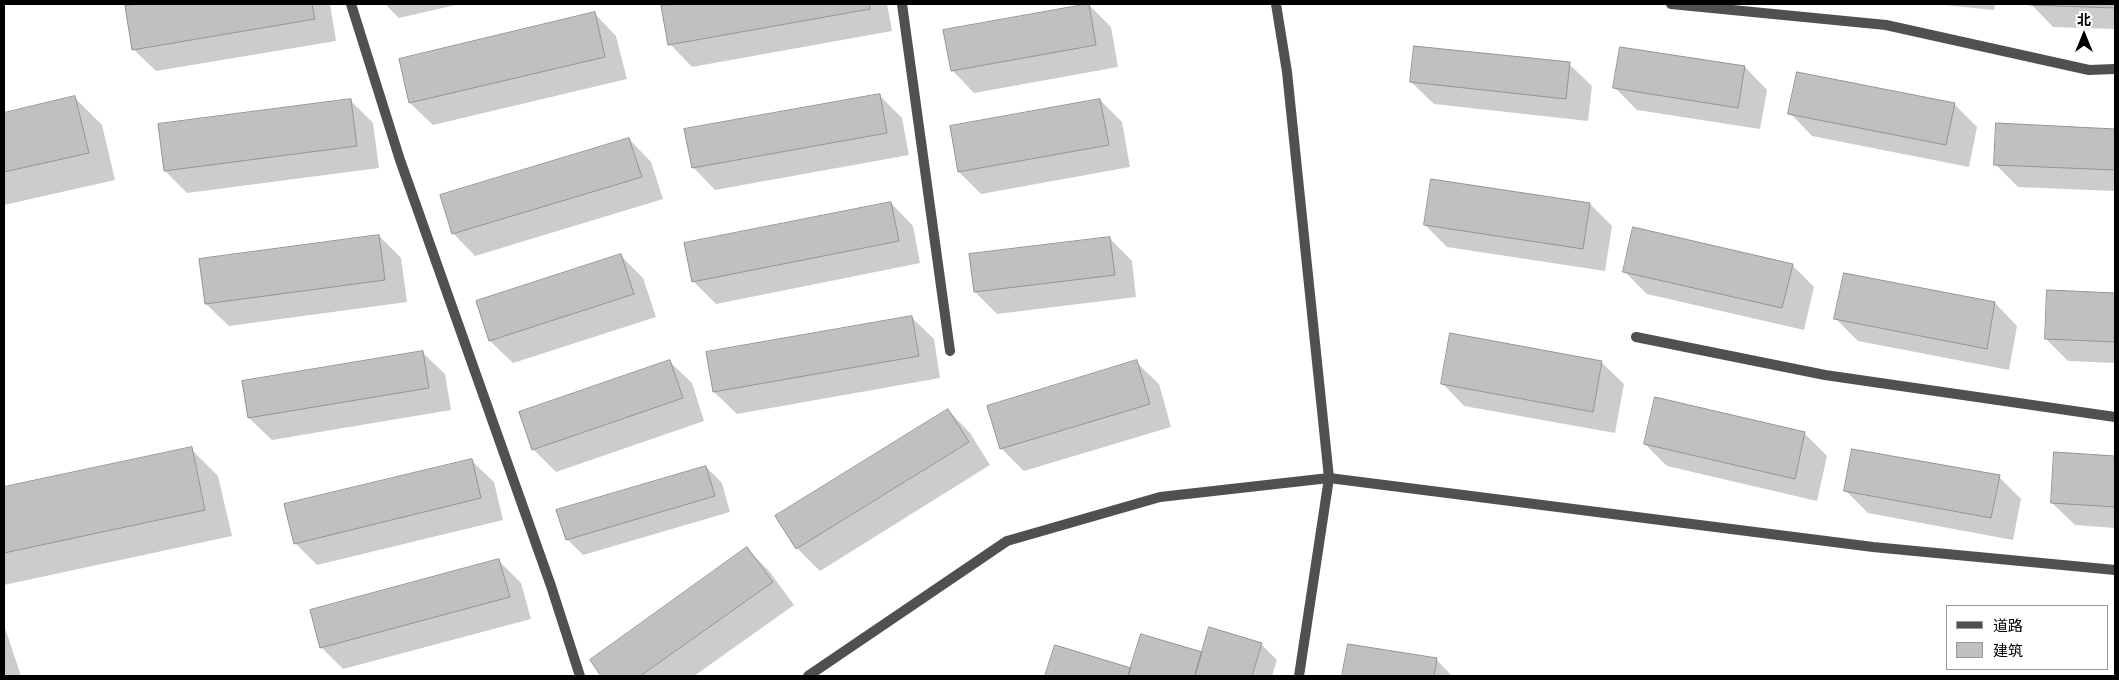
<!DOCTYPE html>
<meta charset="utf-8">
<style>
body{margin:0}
#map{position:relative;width:2119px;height:680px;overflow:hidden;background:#fff;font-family:"Roboto Condensed","Noto Sans SC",sans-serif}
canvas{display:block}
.frame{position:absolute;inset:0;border:5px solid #000;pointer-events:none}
.legend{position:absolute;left:1946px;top:605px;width:162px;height:65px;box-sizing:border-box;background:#fff;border:1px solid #999;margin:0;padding:6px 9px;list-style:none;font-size:15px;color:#000}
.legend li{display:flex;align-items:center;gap:10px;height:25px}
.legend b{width:25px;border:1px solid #999}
.north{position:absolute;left:2059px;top:10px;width:50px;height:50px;-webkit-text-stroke:4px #fff;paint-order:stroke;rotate:0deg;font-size:14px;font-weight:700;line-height:20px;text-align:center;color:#000}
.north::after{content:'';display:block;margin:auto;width:18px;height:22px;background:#000;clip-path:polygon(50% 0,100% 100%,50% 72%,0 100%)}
</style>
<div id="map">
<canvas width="2119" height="680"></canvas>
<div class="frame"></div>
<ul class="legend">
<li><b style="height:6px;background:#505050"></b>道路</li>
<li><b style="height:14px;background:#c0c0c0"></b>建筑</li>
</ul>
<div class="north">北</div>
</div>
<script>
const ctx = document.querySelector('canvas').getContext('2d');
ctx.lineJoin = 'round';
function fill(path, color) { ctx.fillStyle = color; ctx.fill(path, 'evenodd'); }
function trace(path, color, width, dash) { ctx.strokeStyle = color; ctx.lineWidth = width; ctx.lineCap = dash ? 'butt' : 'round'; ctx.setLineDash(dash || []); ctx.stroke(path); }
const shadow = new Path2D(`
 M146 4H330L336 41 156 71 133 49 126 7Z
 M385 4H460L399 18Z
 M680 4H887L892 31 692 67 670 44 663 7Z
 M1933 4H1995L1994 10Z
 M2031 4H2115V29L2053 27Z
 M1089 5 1111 27 1118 67 974 93 952 70Z
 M594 13 616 36 627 79 433 125 410 103Z
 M1569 64 1592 86 1588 121 1434 104 1411 82Z
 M1745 67 1767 90 1760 129 1637 110 1615 88Z
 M880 96 902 118 909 155 715 190 693 167Z
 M75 98 102 125 115 180 4 205V114Z
 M1100 100 1122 122 1130 167 981 194 959 172 951 127Z
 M351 101 373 123 379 168 187 193 165 171Z
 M1954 104 1977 127 1969 167 1812 136 1790 113Z
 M1997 125 2115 130V191L2018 187 1995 164Z
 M629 139 651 162 663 199 475 256 453 233Z
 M891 203 913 226 920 263 716 304 693 281Z
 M1590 204 1612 226 1605 271 1447 247 1425 225Z
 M379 236 401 258 407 302 229 326 206 304Z
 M1110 239 1132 261 1136 297 997 314 975 292Z
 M621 256 643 278 656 317 513 363 490 341 478 302Z
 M1792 265 1814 287 1804 330 1647 294 1625 272Z
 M1845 275 1995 303 2017 326 2009 370 1858 341 1836 319Z
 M2048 292 2115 294V363L2068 361 2046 339Z
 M911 317 934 339 940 378 737 414 714 392Z
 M422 352 445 374 451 410 272 440 249 418 243 382Z
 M669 361 692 383 704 421 556 472 534 450 520 412Z
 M1136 362 1159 384 1171 427 1024 471 1001 448Z
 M1601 362 1624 384 1615 433 1464 406 1442 383Z
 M1656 399 1805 434 1827 456 1817 501 1667 466 1645 444Z
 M948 410 970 433 990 465 820 571 797 548 777 516Z
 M191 449 218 476 232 536 4 585V489Z
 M2056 454 2115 458V528L2075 525 2052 503Z
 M471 460 494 482 503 520 317 565 295 543Z
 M706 467 722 483 730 512 583 555 567 539Z
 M1999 477 2021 499 2013 540 1868 513 1846 491Z
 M747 549 769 571 794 605 694 676H603L591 660Z
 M499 561 521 583 531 619 343 669 321 647Z
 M4 625 21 676H4Z
 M1261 644 1277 660 1272 676H1047L1056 647 1132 670 1202 654Z
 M1349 645 1436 659 1452 676H1344Z`);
const building = new Path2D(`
 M138 4H312L315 19 132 50 125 6Z
 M673 4H869L870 9 668 45 661 6Z
 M1089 4 1096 45 951 71 943 30Z
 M2029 4H2115V8L2029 5Z
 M595 12 605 57 409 103 399 59Z
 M1414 46 1570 62 1566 99 1410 82Z
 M1620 47 1745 66 1738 108 1613 88Z
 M1797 72 1955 103 1946 145 1788 114Z
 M880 94 887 133 692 168 684 129Z
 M75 96 89 153 4 172V113Z
 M351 99 357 146 164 171 158 124Z
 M1100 99 1109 145 958 172 950 126Z
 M1996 123 2115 129V170L1994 165Z
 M629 138 642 177 452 234 440 195Z
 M1431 179 1590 203 1583 249 1424 225Z
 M891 202 899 241 692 282 684 243Z
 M1633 227 1793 264 1782 308 1623 272Z
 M379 235 385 280 205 304 199 259Z
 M1110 237 1115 275 974 292 969 254Z
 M621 254 634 294 489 341 476 301Z
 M1844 273 1995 302 1987 349 1834 319Z
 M2047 290 2115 293V342L2045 339Z
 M912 316 919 356 713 392 706 352Z
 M1450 333 1602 361 1593 412 1441 384Z
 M423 351 429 388 248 418 242 381Z
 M670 360 683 398 532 450 519 412Z
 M1137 360 1150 404 1000 449 987 406Z
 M1655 397 1805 432 1795 479 1644 444Z
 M948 409 969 442 796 549 775 516Z
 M192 447 205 510 4 553V487Z
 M1852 449 2000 475 1991 518 1844 491Z
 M2054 452 2115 456V507L2051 503Z
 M472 459 481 498 294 544 284 504Z
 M706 466 715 496 566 540 556 510Z
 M747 547 773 582 640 676H601L590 660Z
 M499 559 510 597 320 648 310 610Z
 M1209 627 1262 643 1252 676H1195Z
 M1141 634 1202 652 1195 676H1128Z
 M1348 644 1437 658 1434 676H1342Z
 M1055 645 1131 668 1128 676H1045Z`);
const minor = new Path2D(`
 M351 4 400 160 551 586 580 676
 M902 4 950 351
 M1671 4 1886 25 2089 70 2115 69
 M1636 337 1825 375 2115 417
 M1299 676 1329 478`);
const tertiary = new Path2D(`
 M1276 4 1287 72 1329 478
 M808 676 1007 541 1160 497 1329 478 1873 547 2115 570`);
fill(shadow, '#0003');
fill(building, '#c0c0c0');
trace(building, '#949494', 1);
trace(minor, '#505050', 10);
trace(tertiary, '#505050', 10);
</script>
